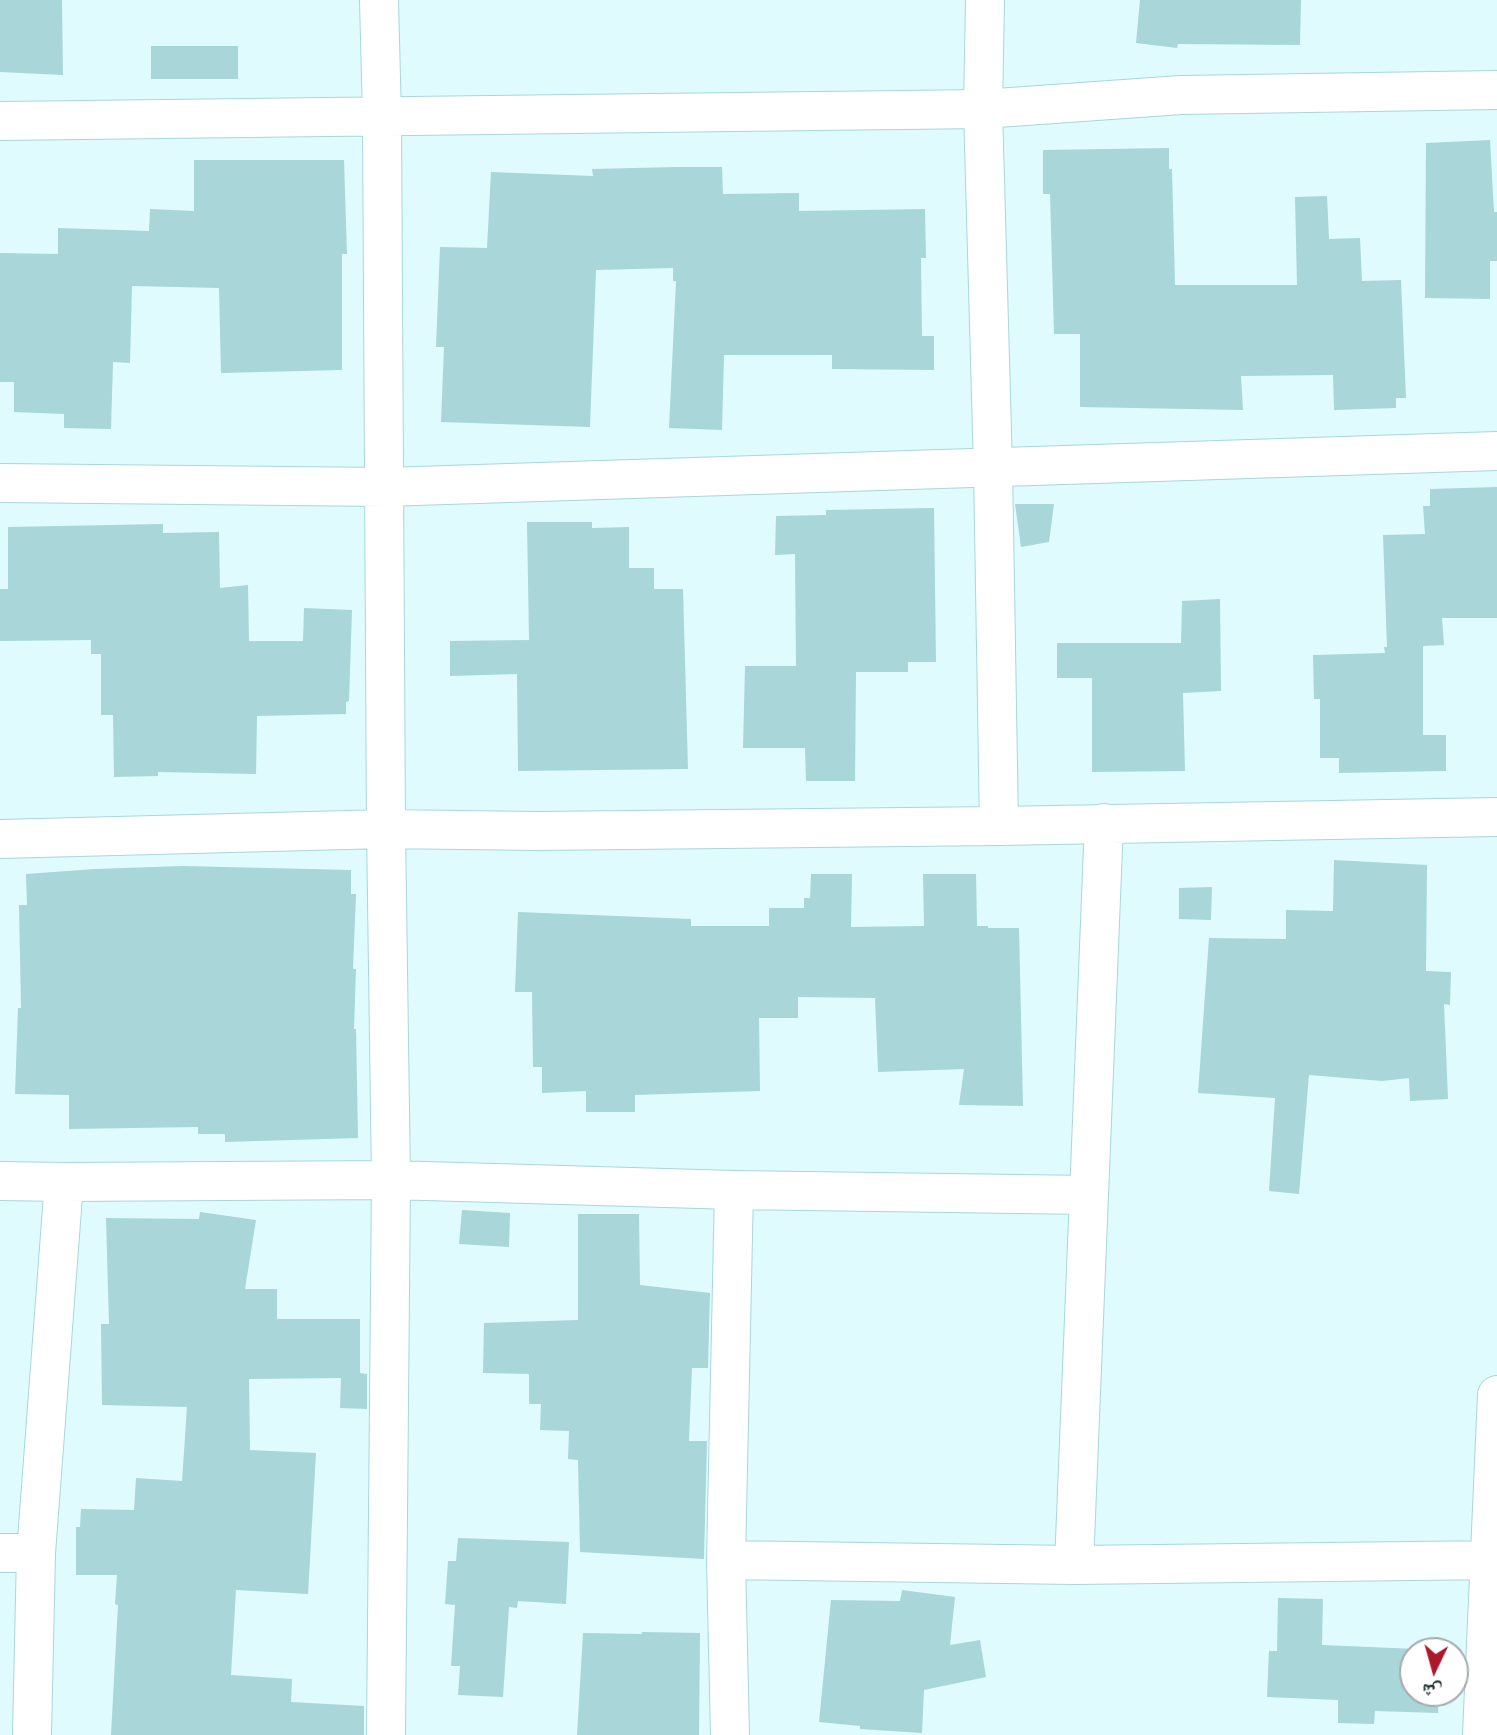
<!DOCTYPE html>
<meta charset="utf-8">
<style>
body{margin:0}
#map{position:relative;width:1497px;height:1735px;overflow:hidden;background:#dffbfd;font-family:Arial,"Noto Naskh Arabic",sans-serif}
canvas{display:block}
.north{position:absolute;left:1399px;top:1637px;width:70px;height:70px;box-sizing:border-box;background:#fff;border:2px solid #a4abac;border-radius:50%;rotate:185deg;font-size:19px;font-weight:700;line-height:28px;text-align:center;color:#1c2e2f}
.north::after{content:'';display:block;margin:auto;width:24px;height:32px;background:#ac182b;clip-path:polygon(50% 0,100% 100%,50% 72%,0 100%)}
</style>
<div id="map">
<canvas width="1497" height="1735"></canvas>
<div class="north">ش</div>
</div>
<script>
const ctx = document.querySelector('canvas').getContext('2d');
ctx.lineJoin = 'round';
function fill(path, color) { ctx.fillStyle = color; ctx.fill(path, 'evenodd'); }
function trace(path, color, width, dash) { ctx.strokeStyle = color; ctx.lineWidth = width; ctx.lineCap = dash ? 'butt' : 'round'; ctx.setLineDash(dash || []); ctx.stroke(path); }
const building = new Path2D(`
 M0 0H62L63 75 0 72Z
 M1140 0H1301L1300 45 1178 44 1177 48 1136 43Z
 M151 46H238V79H151Z
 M1490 140 1494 212H1497V261H1490V299L1425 298 1426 143Z
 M1169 148V169H1172L1175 285H1297L1295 197 1327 196 1329 239 1360 238 1362 281 1401 280 1406 398H1396V408L1334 410 1333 375 1241 376 1243 410 1080 407V334H1054L1050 194H1043V150Z
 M194 160H344L347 254H342V370L221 373 219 288 132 286 130 363 113 362 111 429 64 428V414L14 412V382H0V253L58 254V228L149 231 150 209 194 211Z
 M677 167H722L723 194 799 193V211L925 209 926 258H921L922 336H934V370L832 369V355H724L722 430 669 428 676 281H673V268L596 270 590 427 441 422 444 347H436L440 247 487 248 491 172 593 176 592 169Z
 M1497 487V618H1442L1444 645 1423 646V735H1446V771L1339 773V758H1320V699H1314L1313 655 1385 653 1384 647H1387L1383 535 1425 534 1423 506H1430V489Z
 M1015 504H1054L1049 542 1021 547Z
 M934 508 936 662H908V672H856L855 781H806L805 748H743L745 666H796L795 554 775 555 776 516 826 515V510Z
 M527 522H592V528L629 527V568H654V589H683L688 769 518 771 517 674 450 676V641L529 640Z
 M163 524V533L219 532 220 588 248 585 249 641H303L304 608 352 610 349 701 346 702V714L257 716 256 774 158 772V776L114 777 113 715H101V654H91V640L0 641V589H8V527Z
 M1220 599 1221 691 1183 693 1185 771 1092 772V678H1057V643H1181L1182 601Z
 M1334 860 1427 865 1426 971 1451 972 1450 1005 1444 1004 1448 1099 1410 1101 1409 1078 1382 1081 1309 1075 1299 1194 1269 1191 1275 1098 1198 1093 1209 938 1286 939V910L1333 911Z
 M183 866 351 870V894H356L353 969H356L354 1029H356L358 1138 225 1142V1134H198V1127L69 1129V1095L15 1094 18 1008H21L19 905H27L26 874 95 869Z
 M811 874H852L851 927 924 926 923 874H976L977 926H988V928H1019L1023 1106 959 1105 964 1069 878 1072 875 998 798 997V1018H759L760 1091 635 1095V1112H586V1091L542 1093V1067H533L532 992H515L518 912 691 919V926H769V908H804V898H810Z
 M1212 887 1211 920 1179 919V888Z
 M462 1210 510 1213 509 1247 459 1244Z
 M200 1212 256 1220 245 1289H277V1319H360V1373L367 1374V1409L340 1408 341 1378 249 1379 250 1450 316 1453 308 1594 236 1590 231 1675 292 1679 291 1702 364 1706V1735H111L118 1605 115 1604 117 1575H76V1527H80L81 1509 134 1510 136 1478 182 1481 187 1407 102 1405 101 1324H109L106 1218 199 1219Z
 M578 1214H639L640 1285 710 1293 708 1368H692L689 1441H707L704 1559 580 1552 578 1460 568 1459 569 1431 540 1430 541 1404H529V1374L483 1373 484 1323 578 1320Z
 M458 1538 569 1542 566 1604 518 1601 517 1608 509 1607 503 1697 458 1695 460 1666H451L455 1605 445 1604 448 1561H456Z
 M902 1590 955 1597 950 1645 980 1640 986 1677 924 1690 922 1733 860 1729V1726L819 1722 831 1600 900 1601Z
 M1278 1598 1323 1599 1322 1645 1440 1650 1413 1651V1693H1439L1438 1713 1375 1711 1374 1724 1338 1723V1700L1267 1697 1269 1651H1277Z
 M642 1632 700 1633 699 1735H577L583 1633 642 1634Z`);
const street = new Path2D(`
 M379 0 382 118 386 829 391 1180 386 1735
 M985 0 983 109 993 467 999 826
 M0 121 983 109 1181 95 1497 90
 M0 483 385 487 1497 451
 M0 839 386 829 537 831 999 826 1497 817
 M0 1181 64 1182 391 1180 734 1190 1089 1195 1104 823
 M0 1553H36
 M726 1560 1074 1565 1497 1560
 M1074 1565 1089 1195
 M32 1735 36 1553 64 1182
 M730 1735 726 1560 734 1190
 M1482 1735 1497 1395`);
fill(building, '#a8d6d9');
trace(street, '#a8d7da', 40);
trace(street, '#fff', 38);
</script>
